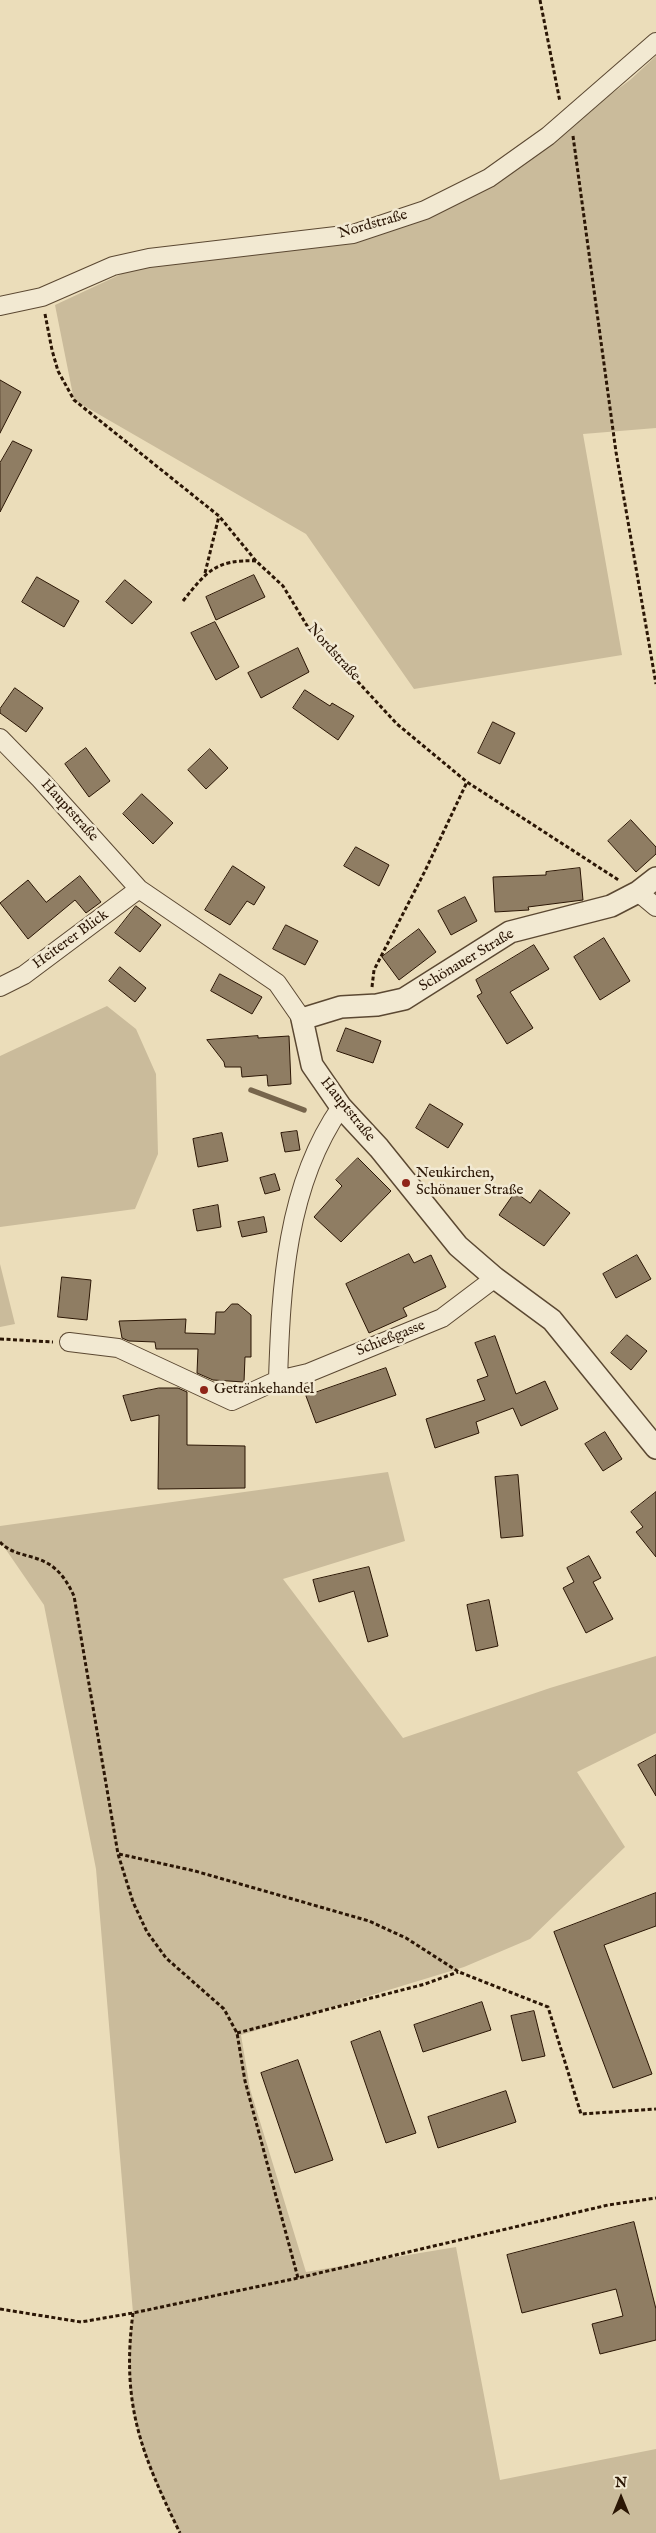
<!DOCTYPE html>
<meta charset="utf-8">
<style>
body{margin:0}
#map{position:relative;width:656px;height:2533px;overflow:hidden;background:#ebddba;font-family:"IM FELL English",serif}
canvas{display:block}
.north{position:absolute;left:596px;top:2473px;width:50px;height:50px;-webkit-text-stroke:4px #f2e9d2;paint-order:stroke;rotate:0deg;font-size:14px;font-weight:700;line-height:20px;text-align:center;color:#2b1605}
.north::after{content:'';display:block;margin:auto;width:18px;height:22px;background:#2b1605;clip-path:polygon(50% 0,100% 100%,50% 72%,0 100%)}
</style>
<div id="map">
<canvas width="656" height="2533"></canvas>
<div class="north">N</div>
</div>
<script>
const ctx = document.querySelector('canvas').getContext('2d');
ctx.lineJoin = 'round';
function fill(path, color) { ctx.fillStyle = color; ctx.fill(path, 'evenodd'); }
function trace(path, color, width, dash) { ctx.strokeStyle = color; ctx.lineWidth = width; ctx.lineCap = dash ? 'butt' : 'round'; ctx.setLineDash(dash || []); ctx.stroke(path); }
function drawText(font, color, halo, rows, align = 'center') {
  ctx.font = font + ' "IM FELL English",serif'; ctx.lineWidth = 5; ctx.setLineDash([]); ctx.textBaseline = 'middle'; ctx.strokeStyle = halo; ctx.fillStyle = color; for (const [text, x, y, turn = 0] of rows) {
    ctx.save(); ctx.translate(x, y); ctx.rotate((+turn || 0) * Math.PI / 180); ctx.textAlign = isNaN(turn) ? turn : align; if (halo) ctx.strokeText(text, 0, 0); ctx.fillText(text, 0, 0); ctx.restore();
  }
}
const green = new Path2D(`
 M656 56V428L583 434 622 655 414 689 306 534 74 400 55 305 132 269 358 240 494 181 630 80Z
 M107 1006 136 1029 156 1074 158 1154 135 1209 0 1227V1056Z
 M0 1264 15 1324 0 1327Z
 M388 1472 405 1541 283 1579 403 1738 550 1688 656 1656V1733L577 1772 625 1847 530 1939 464 1967 241 2035 250 2089 306 2272 456 2247 500 2480 656 2449V2533H180C140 2452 121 2405 133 2313L96 1869 44 1605 0 1541V1526Z`);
const stream = new Path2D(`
 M251 1090 304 1110`);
const building = new Path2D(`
 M0 380 21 392 0 433Z
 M13 441 32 450 0 512V463Z
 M254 575 265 597 216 620 206 597Z
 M37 577 79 601 64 627 22 602Z
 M125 580 152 602 132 624 106 602Z
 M215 622 239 667 216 680 191 633Z
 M298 648 309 672 261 698 248 673Z
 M15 688 43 708 26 732 0 713V709Z
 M305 690 330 706 332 703 354 716 338 740 293 708Z
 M493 722 515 733 500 764 478 753Z
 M86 748 110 781 89 797 65 764Z
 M210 749 228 768 206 789 188 770Z
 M142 794 173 823 153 844 123 814Z
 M631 820 656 847V854L636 872 608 841Z
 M356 847 389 865 379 886 344 866Z
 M233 866 265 887 254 905 247 901 230 925 205 910Z
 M580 868 583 900 528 907 529 910 495 912 493 877 546 875V872Z
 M80 876 101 902 86 913 75 900 28 939 0 903 28 880 46 902Z
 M465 897 477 921 451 935 438 911Z
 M136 906 161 925 140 952 115 933Z
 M286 925 318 941 305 965 273 949Z
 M419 929 436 952 399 980 382 957Z
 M604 938 630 981 600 1000 574 957Z
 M534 945 549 969 510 992 533 1028 507 1044 477 996 482 993 476 980Z
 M120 967 146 988 135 1002 109 981Z
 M220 974 262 997 252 1014 211 991Z
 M346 1028 381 1041 373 1063 337 1051Z
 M258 1036V1038L289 1036 291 1084 268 1086 267 1075 242 1077 241 1067H225L224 1062 207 1040Z
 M430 1104 463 1124 448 1148 416 1128Z
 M297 1131 300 1150 285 1152 281 1133Z
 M222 1133 228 1161 198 1167 193 1139Z
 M358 1158 391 1191 341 1242 314 1217 342 1186 336 1180Z
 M275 1174 280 1190 265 1194 260 1178Z
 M540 1190 570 1213 544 1246 499 1215 515 1192 530 1203Z
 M218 1205 221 1227 197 1231 193 1210Z
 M264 1217 267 1232 242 1237 238 1222Z
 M409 1254 414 1263 431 1255 446 1287 403 1308 407 1316 369 1333 346 1284Z
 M637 1255 651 1279 616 1298 603 1274Z
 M62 1277 91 1280 87 1320 58 1317Z
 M232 1304H238L251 1315V1357H245L244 1382 213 1380 197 1373 198 1349H156L155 1342 129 1341 122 1338 119 1321 186 1319 185 1333 215 1334 216 1312H224Z
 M627 1335 647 1351 631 1370 611 1353Z
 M495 1336 516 1394 545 1381 558 1409 521 1426 513 1408 476 1422 479 1433 435 1448 426 1419 485 1400 477 1380 488 1376 475 1343Z
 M386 1368 396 1395 316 1423 306 1396Z
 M159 1388H178L187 1392V1445L245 1446V1488L158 1489 159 1415 131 1421 123 1396Z
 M605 1432 622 1459 603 1471 585 1444Z
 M518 1475 523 1536 501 1538 495 1477Z
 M656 1492V1557L636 1532 643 1527 631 1512Z
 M589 1556 601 1578 593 1582 613 1619 586 1633 563 1588 574 1582 567 1568Z
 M369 1567 388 1636 368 1642 354 1591 319 1602 313 1580Z
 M489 1600 498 1646 476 1651 467 1605Z
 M656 1755V1796L638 1765Z
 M656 1893V1926L604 1945 652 2074 613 2088 554 1932Z
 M482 2002 491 2030 423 2052 414 2025Z
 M534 2011 545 2056 522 2061 511 2016Z
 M380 2031 416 2133 386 2143 351 2042Z
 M298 2060 333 2160 295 2173 261 2073Z
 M506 2091 516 2122 438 2148 428 2117Z
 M634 2222 656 2309V2340L600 2354 592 2324 623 2316 616 2289 522 2313 507 2255Z`);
const path = new Path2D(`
 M540 0 560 102
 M573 136 616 452 656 684
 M45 314 52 350 58 371 74 400 219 516 256 561 283 586 309 629 397 724 467 782 620 881
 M205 573 219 516
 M183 601C206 572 216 559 256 561
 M372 987 374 970 425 871 467 782
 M0 1339 53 1342
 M0 1542C13 1556 31 1554 47 1563 60 1570 68 1583 74 1596L118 1854 133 1902 147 1932 166 1958 224 2009 237 2033 245 2081 298 2278
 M119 1854 195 1871 369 1921 406 1938 459 1972 548 2007 581 2114 656 2109
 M237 2033 425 1984 458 1972
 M0 2309 81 2322 133 2313 298 2278 608 2205 656 2198
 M133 2313C121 2404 141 2453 180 2533`);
const minor = new Path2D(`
 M0 306 42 297 113 266 149 258 353 234 425 210 489 178 548 136 656 42
 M0 738 40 779 139 889 277 983 302 1019
 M638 892 656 907
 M0 987 24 975 139 889
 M69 1342 118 1348 232 1401 278 1380 308 1373 442 1318 495 1278
 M278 1380C281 1287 286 1186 341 1107`);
const tertiary = new Path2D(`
 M656 878 638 892 611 906 510 932 404 999 377 1005 341 1007 302 1019 312 1065 341 1107 379 1148 458 1246 495 1278 552 1320 656 1448`);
const markers = [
 [406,1183,5,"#8f2418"],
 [204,1390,5,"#8f2418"]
];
const streetNames = [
 ["Nordstraße",373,225,-16],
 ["Nordstraße",333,653,48],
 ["Hauptstraße",69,811,48],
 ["Heiterer Blick",71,940,-36],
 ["Schönauer Straße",467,961,-31],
 ["Hauptstraße",347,1110,51],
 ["Schießgasse",391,1339,-22]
];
const poiNames = [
 ["Neukirchen,",416,1174],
 ["Schönauer Straße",416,1191],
 ["Getränkehandel",214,1390]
];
fill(green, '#cabb9b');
trace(stream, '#77654c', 5.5);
fill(building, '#8f7d63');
trace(building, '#2b1605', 1);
trace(minor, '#5b4832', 20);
trace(tertiary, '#5b4832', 24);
trace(path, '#2b1605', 3, [4, 2.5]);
trace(minor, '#f2e9d2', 18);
trace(tertiary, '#f2e9d2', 21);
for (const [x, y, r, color] of markers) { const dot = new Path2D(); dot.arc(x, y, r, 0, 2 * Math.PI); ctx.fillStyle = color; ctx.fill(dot); trace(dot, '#f2e9d2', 2); }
drawText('15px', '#2b1605', '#f2e9d2', streetNames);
drawText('15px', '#2b1605', '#f2e9d2', poiNames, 'left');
</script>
